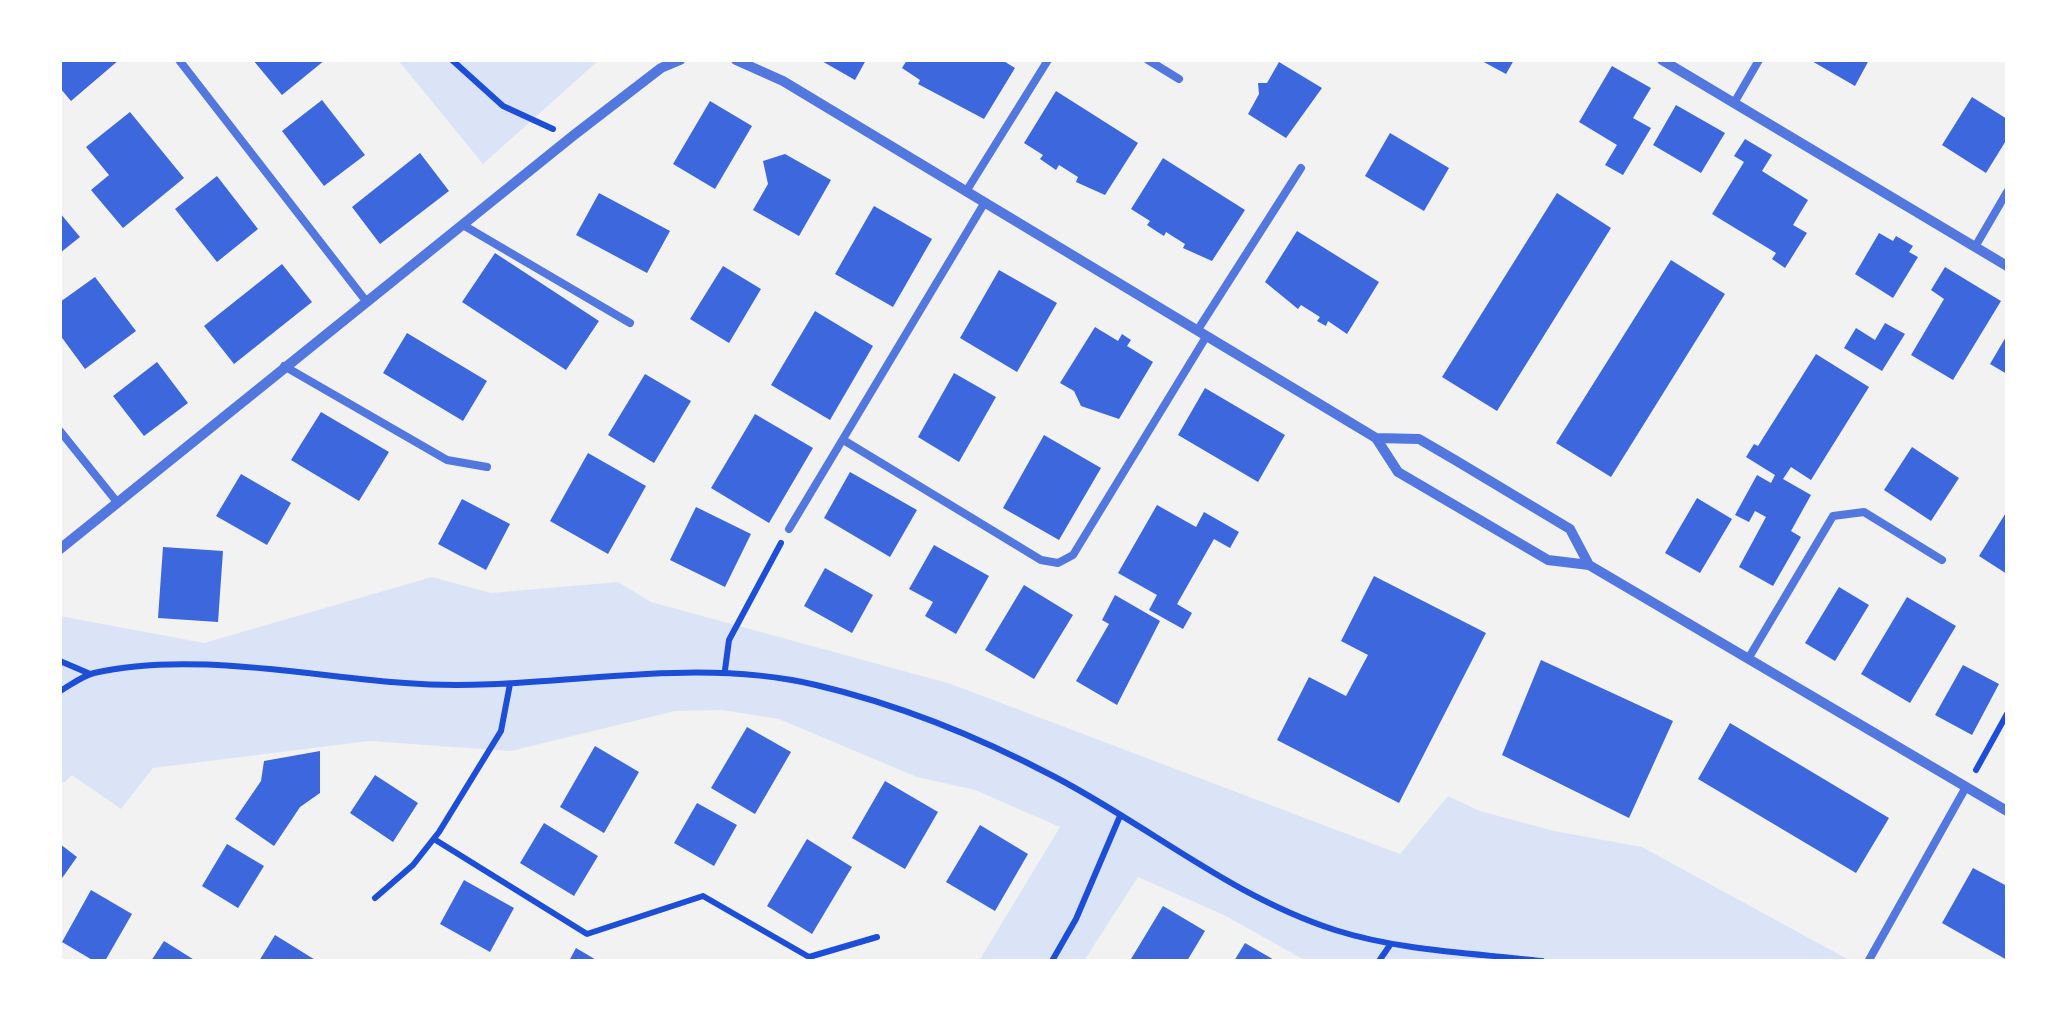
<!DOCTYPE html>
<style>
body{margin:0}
#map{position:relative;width:2067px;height:1021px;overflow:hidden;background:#f2f2f2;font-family:Roboto,sans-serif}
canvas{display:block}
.frame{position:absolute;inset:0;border:62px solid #fff;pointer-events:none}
</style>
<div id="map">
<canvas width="2067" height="1021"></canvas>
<div class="frame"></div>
</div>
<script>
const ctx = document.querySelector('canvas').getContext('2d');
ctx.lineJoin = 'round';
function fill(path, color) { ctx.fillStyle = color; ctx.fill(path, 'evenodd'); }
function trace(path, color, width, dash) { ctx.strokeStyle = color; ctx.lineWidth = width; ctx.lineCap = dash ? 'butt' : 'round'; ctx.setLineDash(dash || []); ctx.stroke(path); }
const green = new Path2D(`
 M398 60H599L483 164Z
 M432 577 491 593 618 582 651 602 951 684 1400 854 1448 796 1480 811 1554 831 1642 847 1851 961H1306L1226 916 1138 877 1084 961H979L1060 827 975 790 917 777 779 719 722 710 675 711 511 751 369 741 153 768 121 809 72 775 64 783 60 781V616L204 643Z`);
const building = new Path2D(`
 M60 60H119L71 101 60 88Z
 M253 60H325L282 95Z
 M820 60H866L855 80Z
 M907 60H1002L1015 68 984 119 918 84 920 80 902 68Z
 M1480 60H1514L1506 74Z
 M1810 60H1869L1855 86Z
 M1279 62 1322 88 1286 138 1248 114 1259 94 1258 83H1267Z
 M1612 66 1651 88 1633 118 1651 128 1623 175 1605 165 1617 145 1579 122Z
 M1056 91 1138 143 1105 195 1076 182 1078 177 1059 165 1056 170 1040 159 1043 155 1024 143Z
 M1972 97 2007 119V139L1986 173 1942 145Z
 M322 100 365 155 324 186 282 131Z
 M710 101 752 126 715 189 673 164Z
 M1676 105 1725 133 1701 173 1653 145Z
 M130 112 184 178 123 228 91 190 109 175 86 147Z
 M1390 133 1449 168 1424 211 1365 176Z
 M1745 139 1772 155 1762 171 1808 200 1793 225 1807 233 1785 268 1772 259 1776 253 1712 214 1744 162 1734 156Z
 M420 153 449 191 380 244 352 207Z
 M785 154 831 180 799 236 753 210 768 184 763 161Z
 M1163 158 1245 210 1212 261 1183 248 1185 244 1166 232 1164 236 1156 231 1147 225 1150 221 1131 209Z
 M217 176 258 229 217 262 175 209Z
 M599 193 670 231 647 273 576 235Z
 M1557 193 1611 228 1497 411 1442 377Z
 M874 206 932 239 893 307 835 274Z
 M60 213 80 237 60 253Z
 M1297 231 1379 282 1347 334 1328 321 1326 326 1317 321 1320 317 1301 305 1298 309 1265 282Z
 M1879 233 1893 241 1896 236 1913 246 1909 252 1918 257 1893 298 1855 274Z
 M495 253 599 321 566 370 462 302Z
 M1671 260 1725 294 1611 477 1556 443Z
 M282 264 312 302 234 364 204 326Z
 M723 266 761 289 729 343 690 319Z
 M1945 267 2001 301 1953 380 1911 355 1944 299 1931 290Z
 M999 270 1057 303 1017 372 960 338Z
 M95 277 136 331 85 369 60 335V302Z
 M815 311 873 346 830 420 771 385Z
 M1885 323 1905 334 1882 371 1844 348 1856 328 1875 340Z
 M1095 327 1118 341 1122 334 1131 340 1127 346 1153 362 1119 419 1081 406 1074 391 1060 383Z
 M407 333 487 381 463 421 383 373Z
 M2007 335V374L1990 364Z
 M1816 354 1869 387 1811 480 1791 467 1783 479 1811 495 1791 531 1801 537 1773 586 1739 567 1766 517 1755 511 1749 522 1735 515 1757 475 1771 483 1775 475 1746 457 1754 444 1758 446Z
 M157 362 188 403 144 436 113 396Z
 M954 373 996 397 959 462 918 437Z
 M645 374 691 401 654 463 608 435Z
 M1205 388 1285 435 1258 482 1178 435Z
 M321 412 389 452 359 501 291 460Z
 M755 414 813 448 769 523 711 488Z
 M1044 435 1101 468 1059 540 1003 508Z
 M1912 447 1959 478 1931 521 1884 490Z
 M588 453 646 486 608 554 550 521Z
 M850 472 917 510 890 557 824 518Z
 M241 474 291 503 267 545 216 516Z
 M1697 498 1732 519 1700 573 1665 553Z
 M462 499 510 524 486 570 438 544Z
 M1157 505 1196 527 1204 512 1239 532 1230 548 1214 539 1177 604 1192 613 1183 629 1149 610 1157 595 1118 573Z
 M696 507 751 534 725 587 670 560Z
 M2007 511V574L1979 556Z
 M934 545 989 576 956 634 925 616 933 602 909 589Z
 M163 547 223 551 218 622 158 618Z
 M825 568 873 595 852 633 804 606Z
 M1374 576 1486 633 1399 803 1277 740 1309 677 1346 696 1368 655 1341 641Z
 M1024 585 1073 615 1034 679 985 650Z
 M1839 587 1869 605 1835 661 1805 643Z
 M1115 595 1160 621 1117 705 1076 681 1109 624 1102 620Z
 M1907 597 1956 626 1910 703 1861 674Z
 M1541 660 1673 721 1629 818 1502 755Z
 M1963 665 1999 684 1972 735 1935 715Z
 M1730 723 1889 818 1856 873 1698 779Z
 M747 727 791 752 755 814 711 788Z
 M595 746 639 772 604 833 560 807Z
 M320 751V793L300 807 274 846 235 819 261 781 264 761Z
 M375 775 418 803 393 842 350 813Z
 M885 781 938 812 905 869 852 838Z
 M697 803 737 825 714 866 674 843Z
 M544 823 598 856 574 896 520 863Z
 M980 825 1028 854 995 911 946 882Z
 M807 839 852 867 812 934 767 906Z
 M60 844 77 857 60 881Z
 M227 844 264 866 238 908 202 886Z
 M1973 868 2007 886V960L1942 923Z
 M464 880 514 908 490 952 440 924Z
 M91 890 132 914 105 961H94L62 942Z
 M1163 906 1205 931 1187 961H1135L1131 959Z
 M275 935 317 961H259Z
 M164 941 196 961H151Z
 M1245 943 1276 961H1234Z
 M576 948 598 961H569Z`);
const path = new Path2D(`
 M452 60 503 106 553 129
 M60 661 88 673
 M725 670 729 640 781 543
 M60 691C71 685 82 676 94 673 188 651 309 676 405 683 541 694 681 653 816 685 897 704 981 738 1055 777 1149 826 1232 897 1335 930 1401 951 1473 953 1542 961
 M1976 770 2007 714
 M434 839 587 934 703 896 809 957 877 937
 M375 898 413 865 439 832 501 731 510 684
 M1052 961 1076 919 1120 816
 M1379 961 1390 945`);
const service = new Path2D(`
 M179 60 366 301
 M1148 60 1179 79
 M1734 103 1759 60
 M967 190 1048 60
 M463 225 630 323
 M1975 247 2007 192
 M1197 331 1301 168
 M284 366 447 460 487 467
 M60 431 117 502
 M845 441 1041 560 1058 563 1073 555 1206 337
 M789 529 985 202
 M1748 659 1833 516 1864 512 1942 560
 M1869 960 1966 787`);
const minor = new Path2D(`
 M736 60 783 81 1376 438 1398 472 1548 560 1589 565 2007 811
 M1662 60 2007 266
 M1376 438 1419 439 1455 460 1570 529 1589 565
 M60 549 574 135 661 68 680 60`);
fill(green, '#dbe4f7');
fill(building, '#3d67dc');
trace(path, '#1d4ed8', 6);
trace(service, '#5277de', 8);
trace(minor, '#5277de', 10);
</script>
